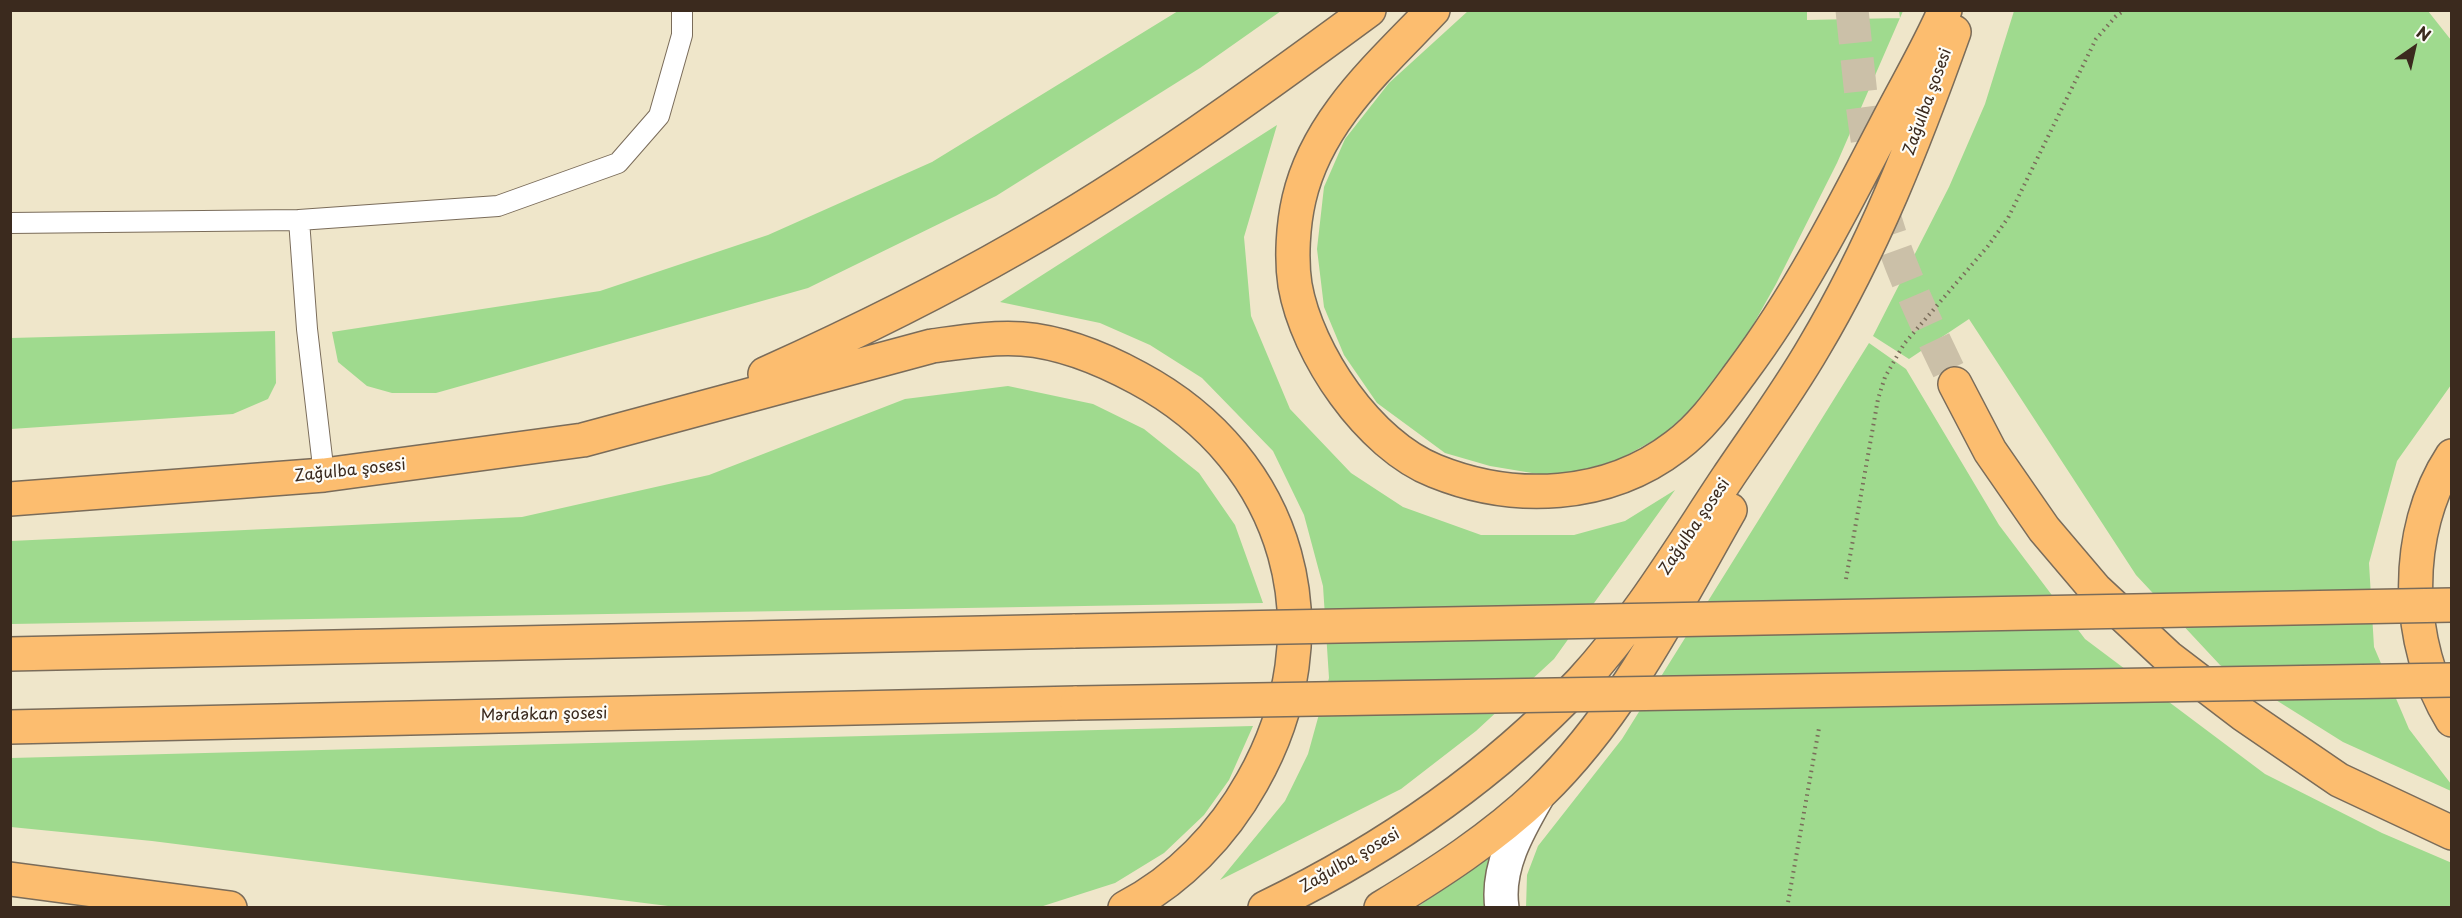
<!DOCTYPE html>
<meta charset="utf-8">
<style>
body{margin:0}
#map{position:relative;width:2462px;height:918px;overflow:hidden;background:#efe6ca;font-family:"Playpen Sans",sans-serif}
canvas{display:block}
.frame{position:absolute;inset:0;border:12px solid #3b2a1e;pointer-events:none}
.north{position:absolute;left:2384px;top:18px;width:60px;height:60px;-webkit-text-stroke:4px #fdfcf7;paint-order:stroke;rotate:34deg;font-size:16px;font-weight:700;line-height:24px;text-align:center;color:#3b2a1e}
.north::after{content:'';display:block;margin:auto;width:21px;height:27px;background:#3b2a1e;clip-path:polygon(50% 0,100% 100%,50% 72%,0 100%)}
</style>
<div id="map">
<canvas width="2462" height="918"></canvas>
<div class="frame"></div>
<div class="north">N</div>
</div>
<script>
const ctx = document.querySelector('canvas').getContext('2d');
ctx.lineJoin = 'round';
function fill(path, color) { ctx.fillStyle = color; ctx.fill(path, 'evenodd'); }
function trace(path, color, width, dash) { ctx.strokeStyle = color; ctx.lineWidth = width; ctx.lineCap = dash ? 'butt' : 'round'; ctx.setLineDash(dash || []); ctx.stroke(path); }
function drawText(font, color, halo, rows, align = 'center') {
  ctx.font = font + ' "Playpen Sans",sans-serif'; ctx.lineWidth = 4.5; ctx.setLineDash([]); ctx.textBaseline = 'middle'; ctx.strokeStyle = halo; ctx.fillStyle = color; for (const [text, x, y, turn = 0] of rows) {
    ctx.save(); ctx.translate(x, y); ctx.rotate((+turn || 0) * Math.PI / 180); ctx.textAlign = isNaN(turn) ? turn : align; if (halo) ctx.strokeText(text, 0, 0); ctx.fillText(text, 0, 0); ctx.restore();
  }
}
const green = new Path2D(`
 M1807 10V20L1900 18 1899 11H1903L1837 163 1776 284 1748 334 1708 393 1663 435 1618 460 1556 477 1490 466 1445 453 1377 403 1344 355 1324 307 1317 249 1324 187 1345 139 1389 83 1468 11Z
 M1178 11H1281L1200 68 996 196 808 288 436 393H392L367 386 338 362 332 332 600 291 768 235 932 162Z
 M2014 11H2428L2451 40V385L2397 461 2369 563 2374 647 2409 729 2451 784V791L2343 742 2220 665 2136 575 1969 319 1909 359 1873 336 1949 187 1985 104Z
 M1277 125 1244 237 1251 316 1290 409 1351 473 1403 507 1481 535H1574L1625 521 1675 490 1554 659 1476 731 1401 789 1220 880 1285 801 1308 754 1329 678 1323 586 1304 515 1273 451 1202 378 1150 345 1100 323 1000 302Z
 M275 331 276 383 268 399 233 414 11 429V338Z
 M1869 343 1906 369 1999 525 2085 639 2265 774 2382 833 2452 863 2451 908H1526L1527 875 1538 846 1622 739Z
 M1008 386 1093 404 1144 429 1199 473 1235 525 1263 603 11 624V541L522 517 709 475 905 399Z
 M1253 726 1229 780 1204 815 1164 853 1115 883 1040 907H676L152 841 11 827V758Z
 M1499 850 1485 883 1484 907 1416 908Z`);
const motorwayTunnel = new Path2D(`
 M1852 10C1859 73 1863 136 1879 197 1896 263 1926 323 1955 384`);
const path = new Path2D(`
 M1846 579 1878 399 1885 377 1904 344 1988 246 2008 218 2096 39 2116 16 2125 10
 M1787 908 1819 728`);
const service = new Path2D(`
 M299 220 307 329 324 475
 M10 223 299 220 498 206 618 163 659 116 682 35V10`);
const tertiary = new Path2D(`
 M1502 908C1496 868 1518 830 1537 797`);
const primary = new Path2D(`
 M2452 456C2402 532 2405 644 2452 720
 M10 654 1075 631
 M10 727 1077 703`);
const motorway = new Path2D(`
 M1433 10C1380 66 1317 120 1299 199 1293 225 1291 259 1295 285 1307 354 1369 445 1435 471 1514 503 1607 499 1676 446 1703 426 1722 398 1742 371 1799 295 1843 208 1887 123 1906 86 1928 49 1945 10
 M765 374C851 335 935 294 1017 247 1140 177 1255 94 1369 10
 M1955 384 1990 451 2044 529 2095 589 2168 657 2244 715 2339 780 2452 833
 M10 499 324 475 583 440 932 346C962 342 992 337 1022 339 1062 342 1103 359 1138 378 1291 460 1338 631 1252 782 1223 834 1179 880 1125 908
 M10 879 230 908
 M1265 908C1383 851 1491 777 1581 682 1638 620 1682 546 1728 477 1757 434 1788 392 1814 347 1873 248 1915 141 1954 32
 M1381 908C1437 874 1493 838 1540 793 1622 714 1674 608 1730 510`);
const primaryBridge = new Path2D(`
 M1075 631 2452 605
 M1077 703 2452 680`);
const streetNames = [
 ["Zağulba şosesi",1928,102,-70],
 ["Zağulba şosesi",350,471,-6],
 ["Zağulba şosesi",1695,527,-56],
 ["Mərdəkan şosesi",544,715,-1],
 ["Zağulba şosesi",1350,861,-30]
];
fill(green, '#9fda8e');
trace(motorwayTunnel, '#cbc0a8', 33, [33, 16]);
trace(service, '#7a6c5a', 22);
trace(tertiary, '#7a6c5a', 36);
trace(primary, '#7a6c5a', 36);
trace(motorway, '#7a6c5a', 36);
trace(path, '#7a6c5a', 4, [1.5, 4.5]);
trace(service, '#fff', 20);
trace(tertiary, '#fff', 33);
trace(primary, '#fcbd6f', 33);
trace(motorway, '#fcbd6f', 33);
trace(primaryBridge, '#7a6c5a', 36, []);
trace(primaryBridge, '#fcbd6f', 33);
drawText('16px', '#3b2a1e', '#fdfcf7', streetNames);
</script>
